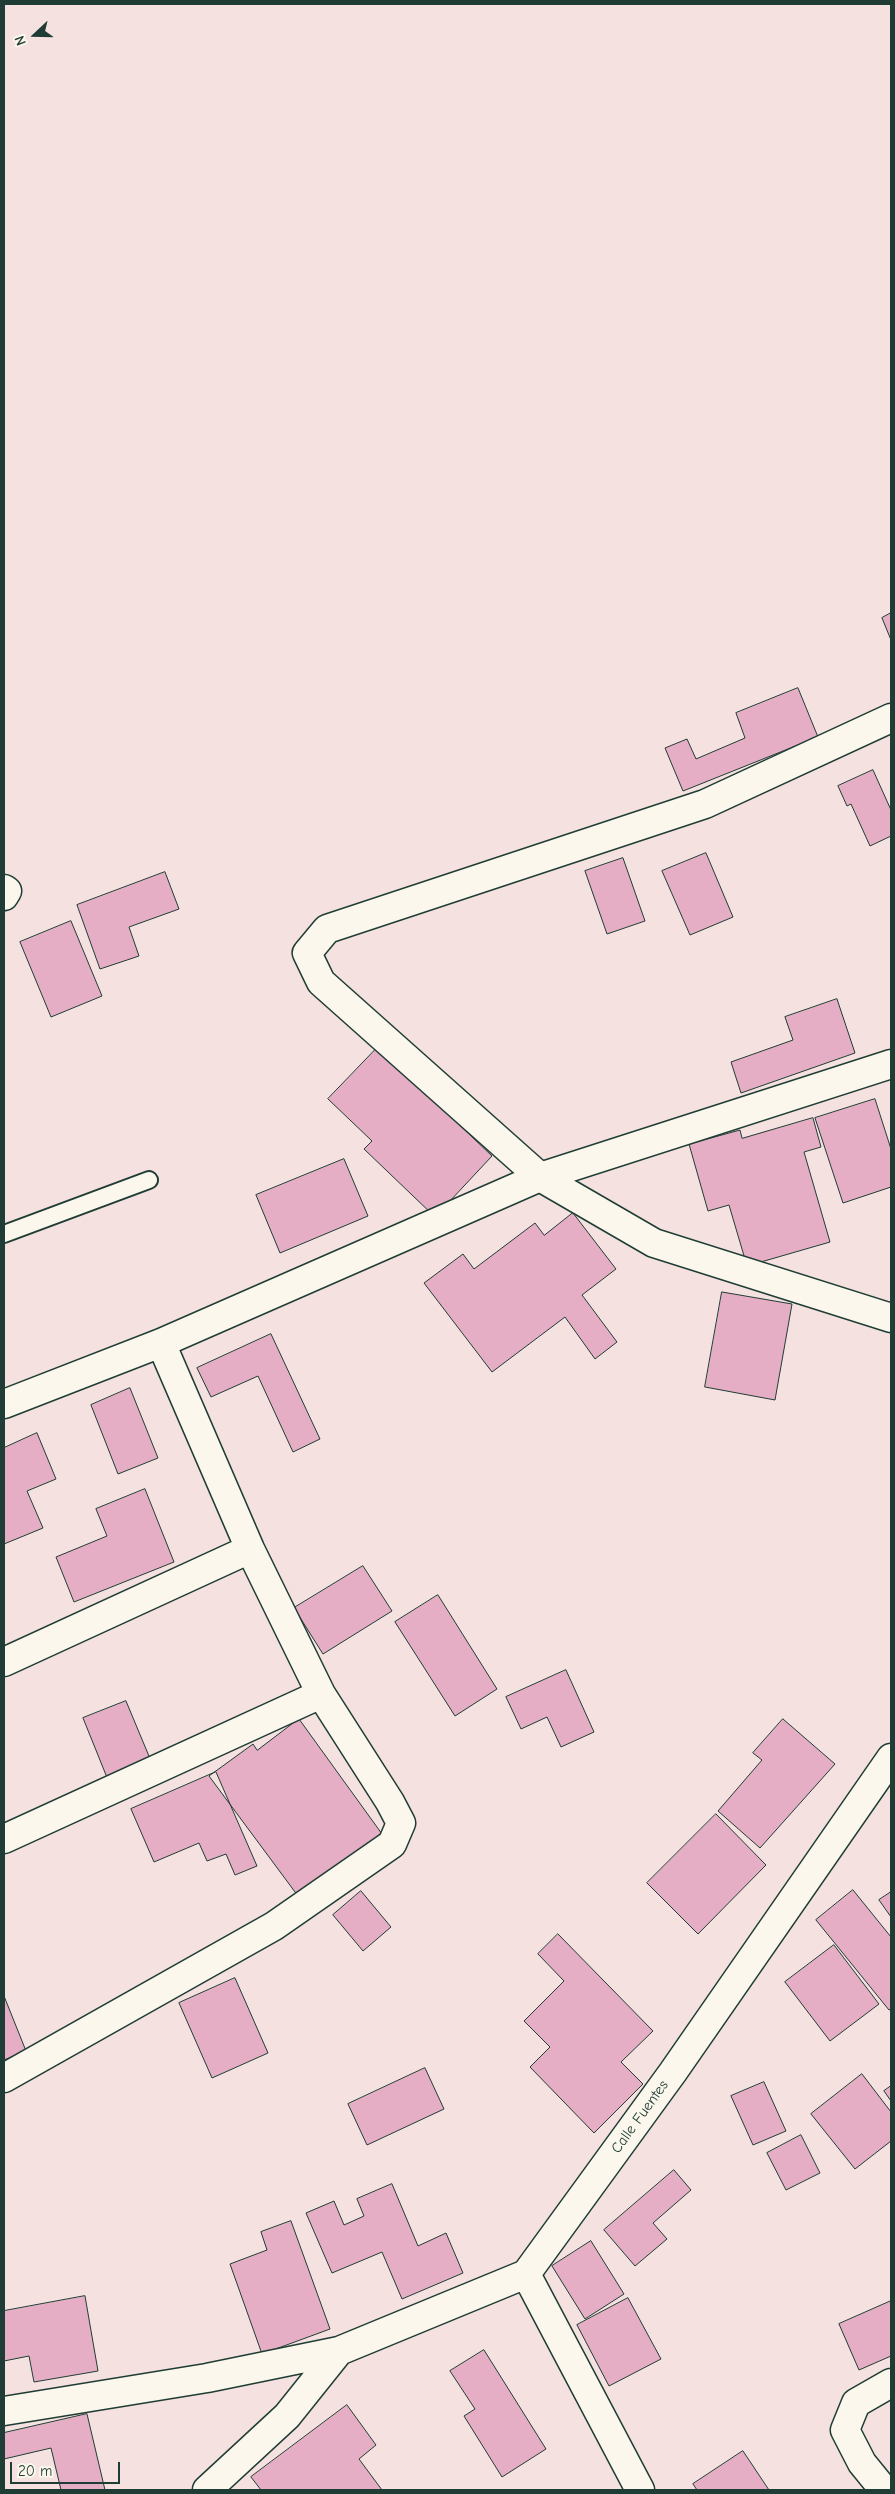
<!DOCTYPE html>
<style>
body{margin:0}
#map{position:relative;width:895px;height:2494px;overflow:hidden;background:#f4e1e0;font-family:"Comic Neue",sans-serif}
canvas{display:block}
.frame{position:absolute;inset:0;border:5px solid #1f3d34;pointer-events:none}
.north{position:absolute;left:10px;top:10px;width:50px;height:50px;-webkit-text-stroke:4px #fbf7ec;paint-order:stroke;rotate:249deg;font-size:14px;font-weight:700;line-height:20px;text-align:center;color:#1f3d34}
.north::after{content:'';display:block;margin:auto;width:18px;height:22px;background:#1f3d34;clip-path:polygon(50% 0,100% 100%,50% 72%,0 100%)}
.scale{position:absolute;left:10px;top:2462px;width:110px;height:22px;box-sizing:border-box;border:2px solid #1f3d34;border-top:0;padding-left:6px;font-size:15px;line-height:18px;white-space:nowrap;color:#1f3d34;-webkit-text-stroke:4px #fbf7ec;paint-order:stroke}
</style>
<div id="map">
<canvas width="895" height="2494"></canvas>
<div class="frame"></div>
<div class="north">N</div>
<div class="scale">20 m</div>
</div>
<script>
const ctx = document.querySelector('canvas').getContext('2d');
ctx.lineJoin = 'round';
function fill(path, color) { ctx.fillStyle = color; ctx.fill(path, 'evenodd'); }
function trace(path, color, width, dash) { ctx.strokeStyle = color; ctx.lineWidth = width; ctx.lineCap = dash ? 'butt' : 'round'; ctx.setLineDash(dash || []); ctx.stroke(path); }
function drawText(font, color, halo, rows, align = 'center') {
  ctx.font = font + ' "Comic Neue",sans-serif'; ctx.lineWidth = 5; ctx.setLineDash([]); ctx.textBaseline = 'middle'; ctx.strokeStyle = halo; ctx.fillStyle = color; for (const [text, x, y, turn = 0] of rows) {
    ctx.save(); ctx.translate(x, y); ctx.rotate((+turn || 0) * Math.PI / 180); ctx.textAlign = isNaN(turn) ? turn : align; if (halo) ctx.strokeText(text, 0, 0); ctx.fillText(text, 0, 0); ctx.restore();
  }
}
const building = new Path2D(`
 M891 613V640L882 618Z
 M798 688 818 737 683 791 665 748 687 739 696 759 745 738 736 713Z
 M873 770 891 810V836L870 846 851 804 847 806 838 786Z
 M706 853 733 917 690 935 662 871Z
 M623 858 645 921 607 934 585 871Z
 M165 872 179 909 129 927 139 956 100 969 77 905Z
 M71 921 102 996 51 1017 20 942Z
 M837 999 855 1053 741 1093 731 1062 793 1040 785 1017Z
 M378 1047 492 1156 435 1217 364 1149 372 1141 328 1099Z
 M875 1099 891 1149V1187L843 1203 815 1118Z
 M813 1118 821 1147 804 1152 830 1242 747 1266 729 1205 708 1211 689 1144 740 1130 742 1138Z
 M344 1159 368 1216 280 1253 256 1195Z
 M573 1213 616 1269 582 1295 617 1342 595 1359 565 1317 492 1372 424 1283 463 1254 474 1269 535 1223 544 1235Z
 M722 1292 792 1304 775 1400 705 1387Z
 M271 1334 320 1439 293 1452 258 1376 211 1397 197 1368Z
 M130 1388 158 1458 118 1474 91 1405Z
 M37 1433 56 1479 27 1491 43 1528 4 1544V1448Z
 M145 1489 174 1562 74 1602 56 1557 107 1536 96 1509Z
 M363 1566 392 1611 323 1654 294 1608Z
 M438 1595 497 1689 455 1716 395 1622Z
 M566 1670 594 1732 561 1747 547 1717 521 1729 506 1697Z
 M126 1701 151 1761 108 1780 83 1718Z
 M299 1719 382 1834 298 1896 209 1776 253 1744 257 1750Z
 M783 1719 835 1764 760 1848 718 1811 762 1760 753 1753Z
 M216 1772 257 1866 235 1875 226 1854 207 1861 199 1843 154 1862 131 1809Z
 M716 1814 766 1865 698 1934 647 1883Z
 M853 1890 891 1937V2009L889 2010 816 1920Z
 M361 1891 391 1927 363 1951 333 1915Z
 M891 1892V1917L879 1900Z
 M558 1934 653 2031 621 2062 643 2084 594 2133 530 2067 550 2047 524 2021 564 1981 538 1954Z
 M834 1945 879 2004 830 2041 785 1982Z
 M235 1978 268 2053 212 2078 179 2003Z
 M4 1996 26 2051 4 2060Z
 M425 2068 444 2109 367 2145 348 2104Z
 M862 2074 891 2112V2141L855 2169 811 2114Z
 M764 2082 786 2131 753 2145 731 2096Z
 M891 2086V2101L884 2091Z
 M801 2135 820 2173 786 2190 767 2153Z
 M674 2170 691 2190 653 2223 667 2239 635 2266 604 2230Z
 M392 2184 418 2246 446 2233 463 2273 402 2299 382 2252 332 2273 306 2213 334 2201 344 2225 364 2216 357 2199Z
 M291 2221 330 2329 262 2354 230 2264 267 2250 261 2232Z
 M591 2241 624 2294 585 2319 552 2266Z
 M85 2296 98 2371 34 2382 29 2356 4 2361V2311Z
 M628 2298 661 2359 609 2386 577 2325Z
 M891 2301V2356L859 2370 839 2324Z
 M484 2350 546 2449 502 2477 464 2416 475 2409 450 2371Z
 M347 2405 376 2445 359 2459 382 2490H261L251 2477Z
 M87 2414 105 2490H61L51 2448 4 2459V2433Z
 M743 2451 769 2490H697L693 2484Z`);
const lane = new Path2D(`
 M4 1234 149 1180`);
const street = new Path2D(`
 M891 718 705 804 327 929 307 953 321 982 540 1177 654 1243 891 1318
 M4 889 7 891 4 896
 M4 1404 161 1343 540 1177 891 1064
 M4 1662 250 1549
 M4 1839 321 1694
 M4 2078 274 1926 392 1844 401 1823 390 1802 321 1694 250 1549 161 1343
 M4 2411 207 2378 339 2351 526 2274
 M207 2490 287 2416 339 2351
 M640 2490 526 2274 673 2072 891 1758
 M884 2490 862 2463 845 2430 856 2403 891 2383`);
const streetNames = [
 ["Calle Fuentes",640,2117,-54]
];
fill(building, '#e5aec4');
trace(building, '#1f3d34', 1);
trace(lane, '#1f3d34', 20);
trace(street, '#1f3d34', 31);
trace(lane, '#fbf7ec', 16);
trace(street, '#fbf7ec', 28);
drawText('15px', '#1f3d34', '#fbf7ec', streetNames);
</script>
